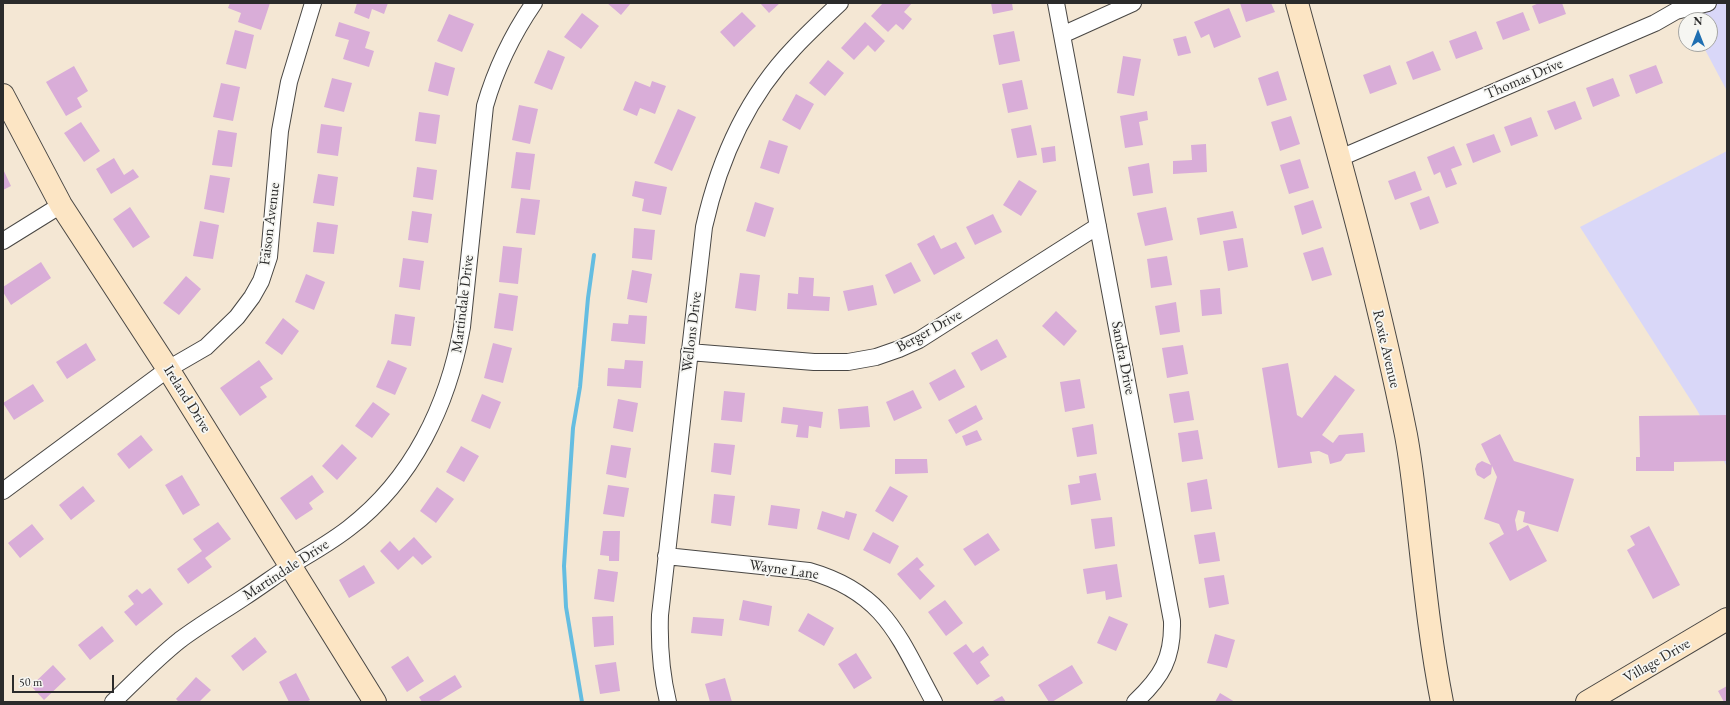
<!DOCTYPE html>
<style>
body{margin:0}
#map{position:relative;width:1730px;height:705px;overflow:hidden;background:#f4e7d4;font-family:"EB Garamond",serif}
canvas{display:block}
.frame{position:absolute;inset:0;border:4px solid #2b2b2b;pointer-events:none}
.north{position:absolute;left:1678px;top:12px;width:40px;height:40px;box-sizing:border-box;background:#f6f6f2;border:1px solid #a5a5a2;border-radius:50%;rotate:0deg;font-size:11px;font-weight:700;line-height:16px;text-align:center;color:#2b2b2b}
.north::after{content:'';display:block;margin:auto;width:14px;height:18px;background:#1f6fb2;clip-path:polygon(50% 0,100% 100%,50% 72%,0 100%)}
.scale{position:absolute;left:12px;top:675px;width:102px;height:18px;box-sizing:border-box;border:2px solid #2b2b2b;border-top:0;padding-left:5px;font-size:12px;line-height:14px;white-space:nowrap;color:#2b2b2b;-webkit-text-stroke:3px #f6f6f2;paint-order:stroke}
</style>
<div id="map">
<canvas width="1730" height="705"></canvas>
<div class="frame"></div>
<div class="north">N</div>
<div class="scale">50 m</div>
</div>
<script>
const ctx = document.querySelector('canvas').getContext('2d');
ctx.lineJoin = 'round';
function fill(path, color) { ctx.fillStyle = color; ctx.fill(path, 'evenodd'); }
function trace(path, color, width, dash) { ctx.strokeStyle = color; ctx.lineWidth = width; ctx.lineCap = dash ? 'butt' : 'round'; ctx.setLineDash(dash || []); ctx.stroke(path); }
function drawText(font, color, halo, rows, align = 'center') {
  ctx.font = font + ' "EB Garamond",serif'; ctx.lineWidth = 3.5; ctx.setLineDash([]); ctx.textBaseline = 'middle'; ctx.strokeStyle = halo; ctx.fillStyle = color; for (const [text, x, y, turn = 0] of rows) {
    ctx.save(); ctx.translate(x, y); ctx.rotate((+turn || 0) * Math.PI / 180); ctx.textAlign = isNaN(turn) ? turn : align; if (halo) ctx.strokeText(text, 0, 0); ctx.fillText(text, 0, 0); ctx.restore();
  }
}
const built = new Path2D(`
 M1680 3H1727V91L1702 44H1710V20H1689Z
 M1727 151V467L1697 410 1580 227Z`);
const stream = new Path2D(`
 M582 702 566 607 564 566 573 428 580 387 588 298 594 255`);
const building = new Path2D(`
 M230 3H270L261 30 238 22 241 13 228 8Z
 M357 3H388L384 14 372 9 369 19 354 13Z
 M607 3H631L621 15Z
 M760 3H780L769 13Z
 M883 3H912L904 12 912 19 903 30 896 24 888 32 871 16Z
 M991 3H1012L1013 10 993 14Z
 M1240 3H1271L1275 12 1246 22Z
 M1539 3H1562L1566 14 1539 24 1532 6Z
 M1229 8 1241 37 1214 48 1209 34 1201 38 1194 22Z
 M742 12 756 26 734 47 720 32Z
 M1523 12 1530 30 1503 40 1496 22Z
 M582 13 599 26 581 49 564 37Z
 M449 14 474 24 462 52 437 41Z
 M339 22 370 32 365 48 374 51 369 67 343 59 349 40 335 36Z
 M865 22 885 41 875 52 868 45 854 60 841 48Z
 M235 30 254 35 246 69 226 64Z
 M1014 31 1020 61 999 65 993 35Z
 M1476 31 1483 49 1456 59 1449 41Z
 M1186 36 1191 53 1178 56 1173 39Z
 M548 50 565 57 552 90 534 83Z
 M1433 51 1441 70 1413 80 1406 62Z
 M1123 56 1141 59 1134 96 1117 93Z
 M828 60 844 73 825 96 809 83Z
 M435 62 455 68 448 96 428 91Z
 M1390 65 1397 84 1370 94 1363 75Z
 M1656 65 1663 83 1636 94 1629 75Z
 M74 66 88 91 77 98 82 107 66 116 46 82Z
 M1278 71 1287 100 1267 106 1258 78Z
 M332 78 352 83 344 112 324 107Z
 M1613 78 1620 96 1593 107 1586 88Z
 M1022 80 1028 109 1008 113 1002 84Z
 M635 81 650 87 652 81 666 86 655 114 640 108 637 116 623 110Z
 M221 83 240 87 233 121 213 117Z
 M796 94 814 104 800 130 782 120Z
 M1575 101 1582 119 1555 130 1547 111Z
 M519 105 538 109 530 144 512 140Z
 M678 109 696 117 672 171 654 163Z
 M1147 111 1148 120 1139 122 1143 145 1125 148 1120 116Z
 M419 112 440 115 436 144 415 141Z
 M1291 116 1300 144 1280 151 1271 122Z
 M1531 117 1538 136 1511 146 1504 127Z
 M81 122 100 151 84 162 64 133Z
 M321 124 342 127 338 156 317 153Z
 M1031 125 1037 155 1017 158 1011 129Z
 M218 130 237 133 232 167 212 165Z
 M1494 134 1501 152 1473 163 1466 144Z
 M769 140 788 146 779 174 760 168Z
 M1206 144 1207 172 1173 174V161L1192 160 1191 145Z
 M1055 146 1056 161 1043 163 1041 148Z
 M1454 146 1462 165 1451 169 1457 184 1446 188 1440 172 1434 175 1427 157Z
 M516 152 535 154 530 190 511 188Z
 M114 158 124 175 133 169 139 177 111 194 96 169Z
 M1300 159 1309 188 1289 194 1280 165Z
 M1149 163 1153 193 1133 196 1128 167Z
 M417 167 437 170 433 200 413 197Z
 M3 169 11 186 3 190Z
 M1415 171 1422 190 1395 200 1388 181Z
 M318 174 338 177 334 206 313 203Z
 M210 175 230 178 224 213 204 209Z
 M1019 180 1037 191 1021 216 1003 205Z
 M635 181 667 187 661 215 642 211 644 199 632 196Z
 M1429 196 1439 223 1420 230 1410 203Z
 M521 198 540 200 535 235 516 233Z
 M1313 200 1322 228 1302 235 1294 206Z
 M755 202 774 208 765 237 746 231Z
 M130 207 150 237 133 248 113 219Z
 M1166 207 1173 240 1145 246 1137 213Z
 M412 211 432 214 428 243 408 240Z
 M1233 211 1237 228 1200 235 1197 218Z
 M993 214 1002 232 975 245 966 227Z
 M200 221 219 225 213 259 193 256Z
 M317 222 338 225 334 254 313 252Z
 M634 228 655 230 652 260 632 258Z
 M934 235 941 249 956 242 965 258 934 275 917 244Z
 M1243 238 1248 267 1228 271 1223 241Z
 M503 246 522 248 518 284 499 282Z
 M1323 247 1332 275 1312 281 1303 253Z
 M1167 256 1172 285 1151 288 1147 259Z
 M403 258 424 261 420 290 399 287Z
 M41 262 51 278 11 305 3 292V287Z
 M911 262 921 281 894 294 885 275Z
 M632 270 652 274 647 303 627 299Z
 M740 273 760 275 756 311 735 308Z
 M306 274 325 282 314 310 295 302Z
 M186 276 201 289 179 315 163 303Z
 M799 277 814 278 813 296 830 297 829 311 787 309 788 293 798 294Z
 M873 285 877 305 848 311 843 291Z
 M1220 288 1222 314 1202 316 1200 290Z
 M499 293 518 296 513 331 494 328Z
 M1176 302 1180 332 1160 335 1155 306Z
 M1056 311 1077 331 1064 346 1042 326Z
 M395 314 415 317 411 346 391 344Z
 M629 315 647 316 645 344 611 341 613 323 628 324Z
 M283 318 299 331 282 355 265 343Z
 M997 339 1007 357 981 371 971 353Z
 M86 343 96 360 67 379 56 362Z
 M493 343 512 348 503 383 484 378Z
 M1183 345 1188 374 1167 378 1162 348Z
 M259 360 273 379 260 387 267 397 240 416 220 388Z
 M388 360 407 368 395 395 376 387Z
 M625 360 643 361 641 388 607 386 608 368 624 369Z
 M1288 363 1297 415 1302 418 1335 375 1355 390 1322 435 1333 443 1339 435 1363 433 1365 452 1346 454 1341 461 1330 464 1328 455 1319 451 1310 452 1312 463 1278 468 1262 368Z
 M955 369 965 387 939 401 929 383Z
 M1080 379 1085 408 1065 412 1060 382Z
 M33 384 44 401 14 420 3 403Z
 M913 390 922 408 894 421 886 402Z
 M724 391 745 393 742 422 721 420Z
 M1189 391 1194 420 1174 423 1169 394Z
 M482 394 501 402 490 429 471 421Z
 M618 399 638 403 633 432 613 428Z
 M373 402 390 414 372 438 355 426Z
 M976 405 983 419 956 434 948 420Z
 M868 406 870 427 840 429 838 409Z
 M783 407 823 412 821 428 809 426 808 438 796 437 798 425 781 423Z
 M1727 415V461L1674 462V471H1636V457H1640L1639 416Z
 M1093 424 1097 454 1077 457 1072 428Z
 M977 430 982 440 966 446 962 436Z
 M1198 430 1203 459 1182 462 1178 433Z
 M1500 434 1514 461 1574 479 1558 532 1523 522 1525 512 1518 510 1515 520 1517 531 1528 525 1547 561 1510 581 1489 543 1504 534 1499 524 1484 519 1497 477 1492 466 1491 474 1484 479 1477 475 1475 469 1477 464 1482 461 1491 465 1481 444Z
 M141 435 153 450 129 469 117 454Z
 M714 443 735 445 731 475 711 472Z
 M342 444 357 458 337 480 322 466Z
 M611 445 631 448 626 478 606 474Z
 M461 446 479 456 464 482 446 472Z
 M895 459H927L928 473 895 474Z
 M1096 473 1101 500 1071 505 1068 485 1080 483 1079 476Z
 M182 475 200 505 183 515 165 485Z
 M312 475 324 492 309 503 313 509 296 520 280 498Z
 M1207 479 1212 509 1191 512 1187 483Z
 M608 485 629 488 624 517 603 514Z
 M83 486 95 501 71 520 59 505Z
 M890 486 908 496 893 522 875 511Z
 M437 487 454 499 436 523 420 511Z
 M714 494 735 496 731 526 711 523Z
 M771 505 800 509 797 529 768 525Z
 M822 511 844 518 846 511 857 514 849 540 817 529Z
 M1112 517 1115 546 1095 549 1091 519Z
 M218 522 231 539 205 558 212 567 188 584 177 569 202 551 193 539Z
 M32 524 44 539 20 558 8 543Z
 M1649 526 1680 585 1653 599 1627 550 1635 545 1630 536Z
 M603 531H620L619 561H609V556L600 555Z
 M873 532 899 546 890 564 863 550Z
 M1215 532 1220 561 1199 564 1194 535Z
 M988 533 1000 550 975 566 963 549Z
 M414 537 432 557 422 565 413 556 398 570 380 551 390 541 399 551Z
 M917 557 924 565 919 569 935 586 920 600 897 574Z
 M1117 564 1122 597 1106 600 1105 591 1087 594 1083 569Z
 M364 565 375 583 349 598 339 580Z
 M598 569 618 572 614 602 594 599Z
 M1224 575 1229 604 1209 608 1204 578Z
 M150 588 163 604 136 626 124 612 134 604 128 596 137 589 142 594Z
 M743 600 772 606 769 626 739 620Z
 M945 600 963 623 946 636 928 612Z
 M808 613 834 628 824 646 798 631Z
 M613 616 614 645 594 647 592 617Z
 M1109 616 1128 624 1116 651 1097 643Z
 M693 617 724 619 722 636 691 633Z
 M102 626 114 641 90 660 78 645Z
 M1215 634 1235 640 1227 668 1207 663Z
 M255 637 267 652 243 671 231 656Z
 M966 644 973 653 983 646 989 655 980 662 990 676 977 685 953 653Z
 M856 653 872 678 854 689 838 664Z
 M408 656 424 681 407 692 391 667Z
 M616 662 620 691 600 694 595 665Z
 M53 665 66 679 44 700 31 686Z
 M1072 665 1083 683 1052 702H1049L1038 685Z
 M296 673 310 700 306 702H289L279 682Z
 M455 675 462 687 439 701 440 702H422L419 697Z
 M196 677 211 690 199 702H179L176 699Z
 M725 678 732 702H710L705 684Z
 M1727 686V702H1724L1718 691Z
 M1220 693 1235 702H1215Z
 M1002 696 1006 702H991Z`);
const street = new Path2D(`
 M1056 3 1172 621C1173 658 1162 677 1135 702
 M1062 35 1133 3
 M1340 158 1655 23 1676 11 1708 3
 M3 241 61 205
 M689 352 814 362H848L876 357 899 349 919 340 1098 226
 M3 491 168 369 206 347 237 317 252 297 261 281 269 257 280 131 289 82 313 3
 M666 556 809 571C886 593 899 638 934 702
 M113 702C135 681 156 659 180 640 200 625 222 612 243 598 260 587 276 575 293 564 312 553 331 542 349 528 413 479 448 405 462 327L485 106C496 68 512 35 534 3
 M668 702C661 673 659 645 660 615L704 227C719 160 746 98 794 48 808 33 824 18 840 3`);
const secondary = new Path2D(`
 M1297 3C1336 146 1377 289 1406 435 1411 462 1414 489 1417 517 1424 579 1430 641 1442 702
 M3 95 61 205 168 369 375 702
 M1587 702 1727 619`);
const streetNames = [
 ["Thomas Drive",1524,79,-23],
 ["Faison Avenue",270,224,-83],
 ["Martindale Drive",463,304,-83],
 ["Berger Drive",929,331,-29],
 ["Wellons Drive",692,332,-83],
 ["Roxie Avenue",1386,349,77],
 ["Sandra Drive",1123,358,79],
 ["Ireland Drive",187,399,58],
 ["Martindale Drive",286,570,-33],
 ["Wayne Lane",784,570,8],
 ["Village Drive",1657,661,-30]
];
fill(built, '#d9d7f8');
trace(stream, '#64bde1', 4);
fill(building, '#d9add8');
trace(street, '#494744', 18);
trace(secondary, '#494744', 24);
trace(street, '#fff', 16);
trace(secondary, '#fce5c4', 22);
drawText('15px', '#2b2b2b', '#f6f6f2', streetNames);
</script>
